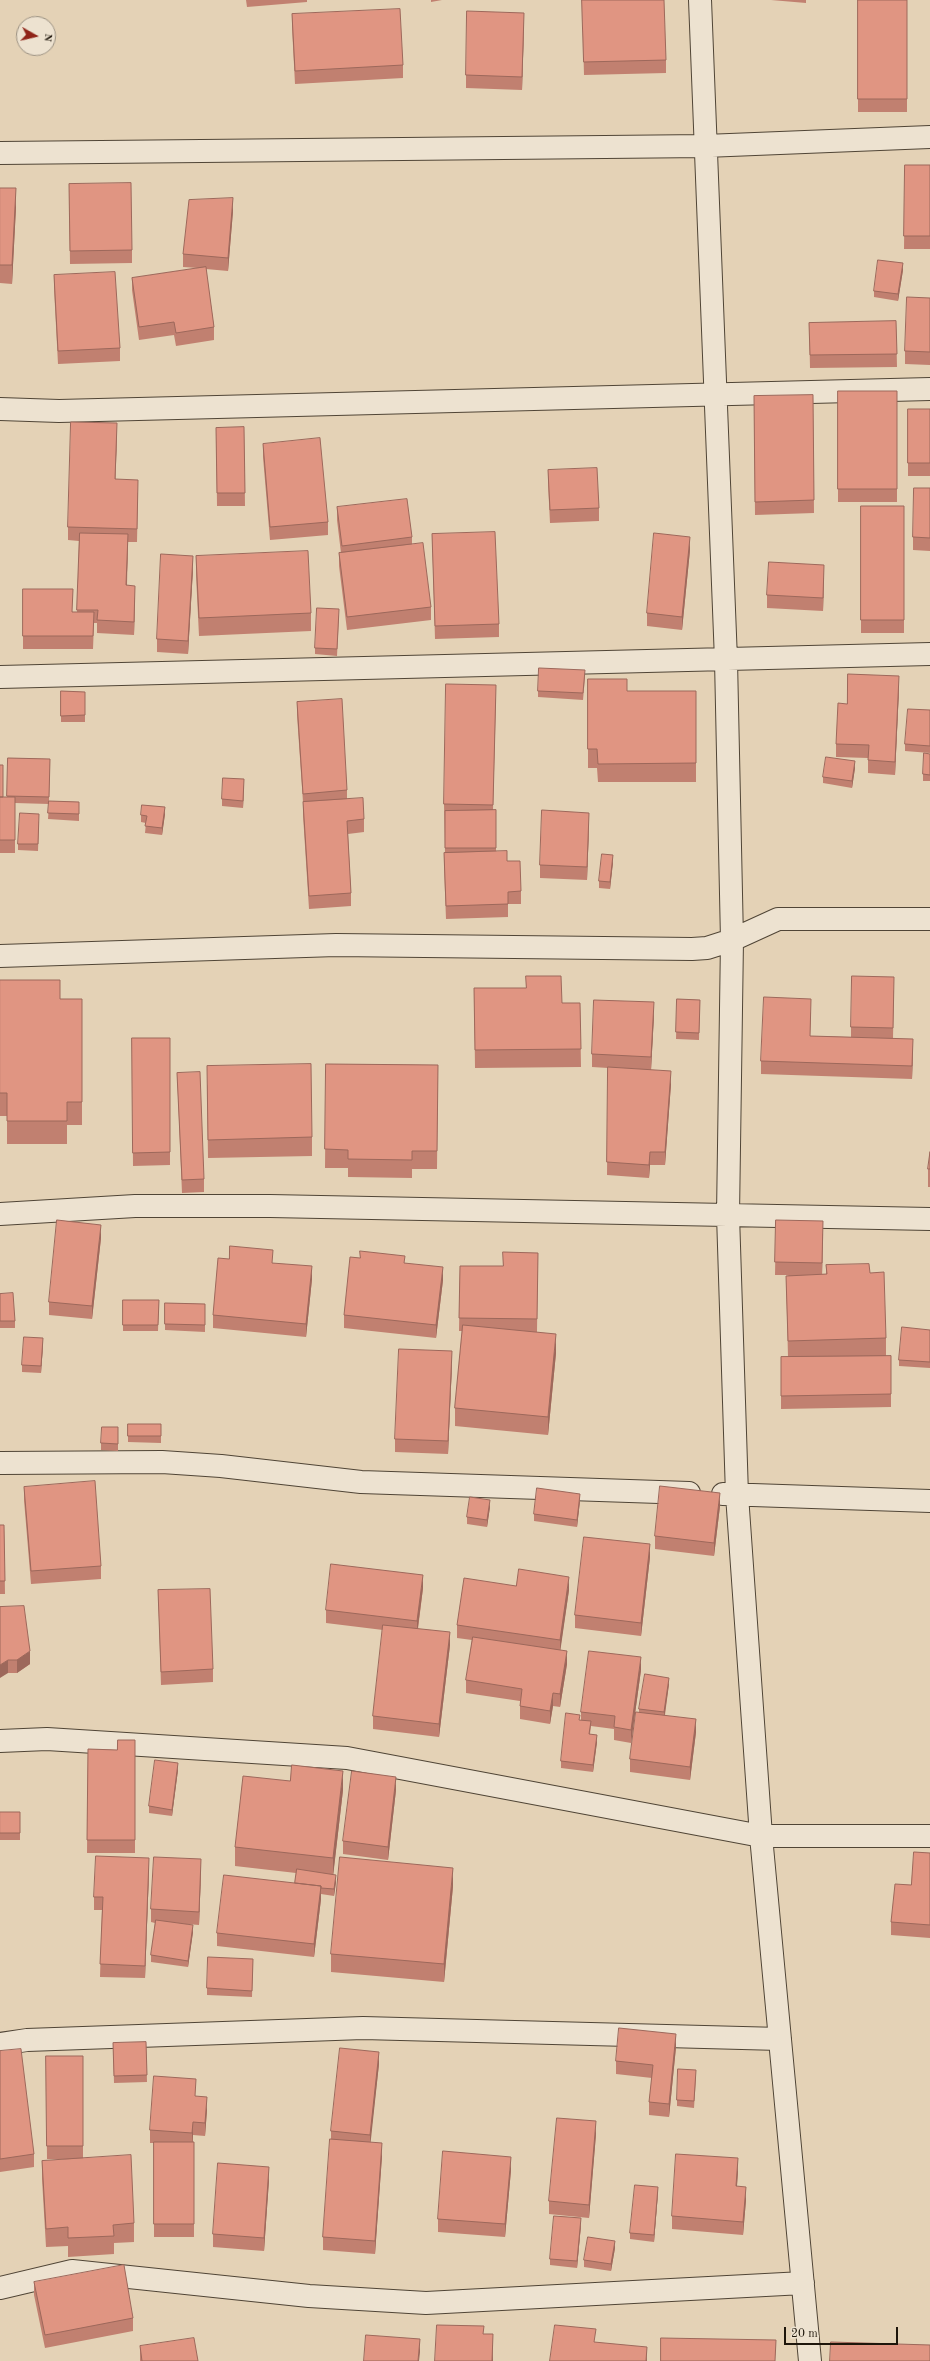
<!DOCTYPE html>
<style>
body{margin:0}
#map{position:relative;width:930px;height:2361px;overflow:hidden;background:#e4d2b6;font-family:"Old Standard TT",serif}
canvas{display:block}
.north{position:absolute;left:16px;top:16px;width:40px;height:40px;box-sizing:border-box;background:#ede2d0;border:1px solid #9a9081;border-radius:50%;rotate:98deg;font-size:11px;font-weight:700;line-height:16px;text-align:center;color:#1e160b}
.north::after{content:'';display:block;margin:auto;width:14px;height:18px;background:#8f2418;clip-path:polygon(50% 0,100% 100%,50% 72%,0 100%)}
.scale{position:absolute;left:784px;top:2327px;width:114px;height:18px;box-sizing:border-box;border:2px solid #1e160b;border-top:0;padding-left:5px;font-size:12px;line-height:14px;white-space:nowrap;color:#1e160b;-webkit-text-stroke:3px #ede2d0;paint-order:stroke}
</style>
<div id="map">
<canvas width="930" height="2361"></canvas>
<div class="north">N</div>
<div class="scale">20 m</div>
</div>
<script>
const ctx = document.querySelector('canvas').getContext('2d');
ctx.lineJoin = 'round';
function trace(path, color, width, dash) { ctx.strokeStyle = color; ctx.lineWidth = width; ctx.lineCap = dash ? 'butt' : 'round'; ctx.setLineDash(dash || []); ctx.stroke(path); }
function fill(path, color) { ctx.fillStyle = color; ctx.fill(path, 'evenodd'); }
const minor = new Path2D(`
 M700 0 726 660 732 940 728 1215 737 1495 761 1836 810 2361
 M0 153 705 146 930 137
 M0 409 59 411 930 389
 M0 677 930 654
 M0 956 336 945 692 949 707 948 732 940 778 919H930
 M0 1214 135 1206H270L930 1219
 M0 1463 162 1462 221 1466 361 1482 689 1493
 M723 1494 930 1501
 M0 1741 47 1739 347 1758 761 1836H930
 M0 2044 27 2040 363 2028 780 2039
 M0 2288 72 2271 309 2296 426 2303 803 2283`);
const wall = new Path2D(`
 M246 0H307V2L247 7Z
 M431 0H442L431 2Z
 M582 0 666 60V73L584 75Z
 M771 0H806V3Z
 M858 0H907V112H858Z
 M292 14 403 65V78L295 84 292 27Z
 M524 26 522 90 466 88V75Z
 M905 165H930V249H904Z
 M69 184 132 250V263L70 264Z
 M0 188 16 207 12 284 0 283Z
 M233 211 228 271 206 269 214 327V340L176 346 174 335 139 340 132 290V278L198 268 183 267V254Z
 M903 270 898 301 874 297V291Z
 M54 275 120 348V361L58 364 54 288Z
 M930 298V365L905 364V351Z
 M896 321 897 367 810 368 809 323Z
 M838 391H897V502H838Z
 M813 395 814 513 755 515 754 396Z
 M908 409H930V476H908Z
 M244 427 245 506H217L216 428Z
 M117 436 115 479 138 493 137 542H128L127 585 135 599 134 635 97 633V623H94L93 649H23V589L73 612H77L79 541 68 540V527Z
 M263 444 328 522V535L270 540 263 457Z
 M548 470 599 508V521L550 523 548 483Z
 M930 488V551L913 550V537Z
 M861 506H904V633H861Z
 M337 507 412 537V544L431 607V620L347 630 339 566V553H341L337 520Z
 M432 534 499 624V637L435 639Z
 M690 550 682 630 647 626V613Z
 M196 556 311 613V631L199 636 196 575Z
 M193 569 188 654 157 652V639Z
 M824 578 823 611 767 608V595Z
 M339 615 337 656 315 654V648Z
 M585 677 583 700 538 697V691Z
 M588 679 627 691H696V782H598L597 768H588Z
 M899 689 895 775 868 773V758L836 757V744L847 704Z
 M61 691 85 692V722H61Z
 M496 698 493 810H496V851L507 861 521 891V904H508V917L446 919 444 866V853H445L444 804Z
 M297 702 347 790V799L364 819V832L348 834 351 893V906L309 909 303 815V802L297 715Z
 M930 710V753L905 751V744Z
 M930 754V781H923V774Z
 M8 758 50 759 49 801 79 802V821L48 819 49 804 15 803V853H0V765L3 797H7Z
 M855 768 852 788 823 783V777Z
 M244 786 243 808 222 806V799Z
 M165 814 162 835 145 833 146 823 141 822V815Z
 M39 821 38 851 18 850V844Z
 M589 826 587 880 540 878V865Z
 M613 862 610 889 599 888V881Z
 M0 980 60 999H82V1125H67V1144H7V1116H0Z
 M474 988 562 1003H580L581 1067 475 1068Z
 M894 990 893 1038 913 1052 912 1079 761 1074V1061L811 1012 810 1036 851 1037V1027Z
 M677 999 700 1000 699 1040 676 1039Z
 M654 1015 651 1070 671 1084 665 1165H650L649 1178 607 1175 608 1068 592 1067V1054Z
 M132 1038H170V1165L133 1166Z
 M326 1064 438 1065 437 1169H412V1178L348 1177V1168H325Z
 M177 1073 204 1179V1192L182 1193Z
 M207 1085 312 1137V1156L208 1158Z
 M928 1169H930V1187H928Z
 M776 1220 823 1234 822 1274H826V1265L870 1273 886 1338V1356H891V1407L781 1409V1357H788L786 1276 789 1275H775Z
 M101 1238 92 1319 49 1315V1302Z
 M538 1253 537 1332H534L556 1353 548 1435 455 1426V1408L462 1331H459L460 1266H503Z
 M273 1263 312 1279 306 1337 213 1328V1315Z
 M405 1263 443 1280 436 1338 344 1328V1315Z
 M0 1294 15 1321V1328H0Z
 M123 1300H159L158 1331H123Z
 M165 1303 205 1304V1332L165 1330Z
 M930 1330V1368L899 1366V1360Z
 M43 1345 41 1373 22 1372V1365Z
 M452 1364 448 1454 395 1452V1439Z
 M161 1424V1443L128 1442V1436Z
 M118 1427V1451L101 1450V1443Z
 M24 1487 101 1566V1579L31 1584 24 1500Z
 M580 1501 577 1527 534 1521V1514Z
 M720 1506 714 1556 655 1549V1536Z
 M490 1507 487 1527 467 1524V1517Z
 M0 1525H4L5 1594H0Z
 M650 1557 641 1636 575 1628V1615Z
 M516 1586 569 1590 560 1650 567 1664 560 1707 553 1706 550 1724 520 1719V1701L466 1693V1680L472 1640 457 1638V1625Z
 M423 1588 418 1629 450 1645 439 1737 373 1729V1716L383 1630 326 1623V1610Z
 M158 1590 213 1669V1682L161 1685Z
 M0 1607 30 1664 17 1673H8Z
 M641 1670 631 1743 614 1740V1729L591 1726 590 1734 597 1742 593 1772 561 1768V1761L580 1720H581V1712Z
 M669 1684 665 1715 696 1732 690 1780 630 1772V1759L639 1712V1709Z
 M135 1740V1853H87L88 1749 117 1750Z
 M178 1770 172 1816 149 1813V1806Z
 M343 1790 333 1875 336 1882 334 1896 321 1894V1899L314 1957 217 1946V1933L295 1883 296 1873 235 1866V1847Z
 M396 1790 388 1860 343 1854V1841Z
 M0 1812H20V1840H0Z
 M930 1853V1938L891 1935V1922L911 1885Z
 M149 1871 145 1978 100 1977 102 1910H94V1897Z
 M201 1872 199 1925 187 1924 193 1932 188 1967 151 1962V1955L155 1923 151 1922V1909Z
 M453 1886 444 1982 331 1972V1954Z
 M253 1959 252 1997 207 1995V1988Z
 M146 2042 147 2082 114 2083 113 2043Z
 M676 2047 669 2117 649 2115V2102L652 2078 616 2074V2061Z
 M0 2051 34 2154V2167L0 2172Z
 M46 2056H83V2158L134 2223V2242L114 2243V2254L68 2257V2246L46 2247 42 2179V2161L66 2159H47Z
 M379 2064 370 2142 382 2156 375 2254 323 2250V2237L331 2140V2131Z
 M696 2077 694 2108 677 2106V2100Z
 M196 2096 207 2110 205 2136 193 2135V2142H194V2237H154V2143H150V2130Z
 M596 2134 589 2218 549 2214V2201Z
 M511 2170 505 2237 438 2232V2219Z
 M738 2171 737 2186 746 2200 743 2235 672 2229V2216Z
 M269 2180 264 2251 213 2247V2234Z
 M658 2193 654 2242 630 2239V2233Z
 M581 2225 577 2268 550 2265V2259Z
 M615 2248 611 2271 584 2267V2260Z
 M34 2282 133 2318V2331L45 2348 34 2295Z
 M140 2346 198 2361H140Z`);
const shadedWall = new Path2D(`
 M524 13V26L522 90V77Z
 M16 188V207L12 284V265Z
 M233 198V211L228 271V258Z
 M903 263V270L898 301V294Z
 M117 423V436L115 492V479Z
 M128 534V547L126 598V585Z
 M690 537V550L682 630V617Z
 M193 556V569L188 654V641Z
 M824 565V578L823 611V598Z
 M135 586V599L134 635V622Z
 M899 676V689L895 775V762Z
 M855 761V768L852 788V781Z
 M244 779V786L243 808V801Z
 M165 807V814L162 835V828Z
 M589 813V826L587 880V867Z
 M613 855V862L610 889V882Z
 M654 1002V1015L651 1070V1057Z
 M913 1039V1052L912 1079V1066Z
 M671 1071V1084L665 1165V1152Z
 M650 1152V1165L649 1178V1165Z
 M823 1221V1234L822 1276V1263Z
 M101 1225V1238L92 1319V1306Z
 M312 1266V1279L306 1337V1324Z
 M443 1267V1280L436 1338V1325Z
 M556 1334V1353L548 1435V1417Z
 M43 1338V1345L41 1373V1366Z
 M452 1351V1364L448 1454V1441Z
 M720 1493V1506L714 1556V1543Z
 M580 1494V1501L577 1527V1520Z
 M490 1500V1507L487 1527V1520Z
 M650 1544V1557L641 1636V1623Z
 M423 1575V1588L417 1634V1621Z
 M569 1577V1590L560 1653V1640Z
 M450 1632V1645L439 1737V1724Z
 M30 1651V1664L17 1673V1660Z
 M567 1651V1664L560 1707V1694Z
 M641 1657V1670L631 1743V1730Z
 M8 1660V1673L0 1678V1665Z
 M669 1678V1684L664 1719V1712Z
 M553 1693V1706L550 1724V1711Z
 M696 1719V1732L690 1780V1767Z
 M597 1735V1742L593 1772V1765Z
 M178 1763V1770L172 1816V1810Z
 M343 1771V1790L333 1877V1858Z
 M396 1777V1790L388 1860V1847Z
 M149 1858V1871L145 1978V1966Z
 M201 1859V1872L199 1925V1912Z
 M453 1868V1886L444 1982V1964Z
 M336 1875V1882L334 1896V1889Z
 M321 1886V1899L314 1957V1944Z
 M193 1925V1932L188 1967V1961Z
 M676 2034V2047L669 2117V2104Z
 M379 2052V2064L370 2148V2135Z
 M207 2097V2110L205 2136V2123Z
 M596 2121V2134L589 2218V2205Z
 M193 2122V2135L192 2146V2133Z
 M382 2143V2156L375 2254V2241Z
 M511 2157V2170L505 2237V2224Z
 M738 2158V2171L736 2199V2186Z
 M269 2167V2180L264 2251V2238Z
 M658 2187V2193L654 2242V2235Z
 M746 2187V2200L743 2235V2222Z
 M581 2218V2225L577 2268V2261Z
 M615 2241V2248L611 2271V2264Z
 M493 2334V2361H492Z
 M420 2339V2352L419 2361H418Z
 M647 2347V2361H646Z`);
const building = new Path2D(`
 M582 0H664L666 60 584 62Z
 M858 0H907V99H858Z
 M400 9 403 65 295 71 292 14Z
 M467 11 524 13 522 77 466 75Z
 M905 165H930V236H904Z
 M131 183 132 250 70 251 69 184Z
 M0 188H16L12 265H0Z
 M233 198 228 258 183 254 189 200Z
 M878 260 903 263 898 294 874 291Z
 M206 267 214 327 176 333 174 322 139 327 132 278Z
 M115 272 120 348 58 351 54 275Z
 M907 297 930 298V352L905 351Z
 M896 321 897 354 810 355 809 323Z
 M838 391H897V489H838Z
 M813 395 814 500 755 502 754 396Z
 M908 409H930V463H908Z
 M71 422 117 423 115 479 138 480 137 529 68 527Z
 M244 427 245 493H217L216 428Z
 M320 438 328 522 270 527 263 444Z
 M597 468 599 508 550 510 548 470Z
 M914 488H930V538L913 537Z
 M407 499 412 537 342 546 337 507Z
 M861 506H904V620H861Z
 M495 532 499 624 435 626 432 534Z
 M80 533 128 534 126 585 135 586 134 622 97 620 98 610H77Z
 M654 533 690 537 682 617 647 613Z
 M423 543 431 607 347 617 339 553Z
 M308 551 311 613 199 618 196 556Z
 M161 554 193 556 188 641 157 639Z
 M769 562 824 565 823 598 767 595Z
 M23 589H73L72 612H94L93 636H23Z
 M317 608 339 609 337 649 315 648Z
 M539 668 585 670 583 693 538 691Z
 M848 674 899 676 895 762 868 760 869 745 836 744 838 703 847 704Z
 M588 679H627V691H696V763L598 764 597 749H588Z
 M446 684 496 685 493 805 444 804Z
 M61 691 85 692V715L61 716Z
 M342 699 347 790 303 794 297 702Z
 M908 709 930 710V746L905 744Z
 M924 753 930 754V775L923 774Z
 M826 757 855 761 852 781 823 777Z
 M8 758 50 759 49 797 7 796Z
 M0 765H3V797H0Z
 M223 778 244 779 243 801 222 799Z
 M0 797H15V840H0Z
 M363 798 364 819 347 821 351 893 309 896 303 802Z
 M49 801 79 802V814L48 813Z
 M142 805 165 807 162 828 145 826 147 816 141 815Z
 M496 810V848H445V811Z
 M542 810 589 813 587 867 540 865Z
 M20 813 39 814 38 844H18Z
 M507 851V861H520L521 891 508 892V904L446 906 444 853Z
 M602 854 613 855 610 882 599 881Z
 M526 976H561L562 1003H580L581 1049 475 1050 474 988H526Z
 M852 976 894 977 893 1028 851 1027Z
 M0 980H60V999H82V1102H67V1121H7V1093H0Z
 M764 997 811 999 810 1036 913 1039 912 1066 761 1061Z
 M677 999 700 1000 699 1033 676 1032Z
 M594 1000 654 1002 651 1057 592 1054Z
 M132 1038H170V1152L133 1153Z
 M311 1064 312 1137 208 1140 207 1066Z
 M326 1064 438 1065 437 1151H412V1160L348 1159V1150L325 1149Z
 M608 1067 671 1071 665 1152H650L649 1165 607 1162Z
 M200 1072 204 1179 182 1180 177 1073Z
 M930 1152V1169H928Z
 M57 1220 101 1225 92 1306 49 1302Z
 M776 1220 823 1221 822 1263 775 1262Z
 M230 1246 273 1250 272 1263 312 1266 306 1324 213 1315 218 1258 229 1259Z
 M360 1251 405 1256 404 1263 443 1267 436 1325 344 1315 350 1257 360 1258Z
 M503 1252 538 1253 537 1319 459 1318 460 1266H503Z
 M869 1264 870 1273 884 1272 886 1338 788 1341 786 1276 827 1274 826 1265Z
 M13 1293 15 1321H0V1294Z
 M123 1300H159L158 1325H123Z
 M165 1303 205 1304V1325L165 1324Z
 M463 1325 556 1334 548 1417 455 1408Z
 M902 1327 930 1330V1362L899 1360Z
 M24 1337 43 1338 41 1366 22 1365Z
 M399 1349 452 1351 448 1441 395 1439Z
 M891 1356V1394L781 1396V1357Z
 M128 1424H161V1436H128Z
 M102 1427H118V1444L101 1443Z
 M95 1481 101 1566 31 1571 24 1487Z
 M660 1486 720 1493 714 1543 655 1536Z
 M537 1488 580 1494 577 1520 534 1514Z
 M470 1497 490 1500 487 1520 467 1517Z
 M0 1525H4L5 1581H0Z
 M584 1537 650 1544 641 1623 575 1615Z
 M331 1564 423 1575 417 1621 326 1610Z
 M519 1569 569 1577 560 1640 457 1625 464 1578 516 1586Z
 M210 1589 213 1669 161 1672 158 1590Z
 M24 1606 30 1651 17 1660H8L0 1665V1607Z
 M383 1625 450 1632 439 1724 373 1716Z
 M473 1637 567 1651 560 1694 553 1693 550 1711 520 1706 522 1689 466 1680Z
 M589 1651 641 1657 631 1730 614 1727 615 1716 581 1712Z
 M645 1674 669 1678 664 1712 639 1709Z
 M636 1712 696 1719 690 1767 630 1759Z
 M566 1713 580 1715 579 1720 591 1721 589 1734 597 1735 593 1765 561 1761Z
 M118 1740H135V1840H87L88 1749 117 1750Z
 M155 1760 178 1763 172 1810 149 1806Z
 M292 1765 343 1771 333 1858 235 1847 243 1776 290 1781Z
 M352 1771 396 1777 388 1847 343 1841Z
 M0 1812H20V1833H0Z
 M914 1852 930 1853V1925L891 1922 895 1884 911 1885Z
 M96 1856 149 1858 145 1966 100 1964 103 1897H94Z
 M154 1857 201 1859 199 1912 151 1909Z
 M340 1857 453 1868 444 1964 331 1954Z
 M297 1869 336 1875 334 1889 321 1888V1886L295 1883Z
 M224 1875 321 1886 314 1944 217 1933Z
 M156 1920 193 1925 188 1961 151 1955Z
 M208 1957 253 1959 252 1991 207 1988Z
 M619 2028 676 2034 669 2104 649 2102 653 2065 616 2061Z
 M146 2042 147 2075 114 2076 113 2043Z
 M340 2048 379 2052 370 2135 331 2131Z
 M21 2049 34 2154 0 2159V2051Z
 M46 2056H83V2146H47Z
 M678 2069 696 2070 694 2101 677 2100Z
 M154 2076 196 2079 195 2096 207 2097 205 2123 193 2122 192 2133 150 2130Z
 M557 2118 596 2121 589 2205 549 2201Z
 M330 2139 382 2143 375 2241 323 2237Z
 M154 2142H194V2224H154Z
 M443 2151 511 2157 505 2224 438 2219Z
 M676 2154 738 2158 736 2186 746 2187 743 2222 672 2216Z
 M131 2155 134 2223 113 2225 114 2236 68 2238V2227L46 2229 42 2161Z
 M218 2163 269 2167 264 2238 213 2234Z
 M635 2185 658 2187 654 2235 630 2233Z
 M554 2216 581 2218 577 2261 550 2259Z
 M588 2237 615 2241 611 2264 584 2260Z
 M124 2265 133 2318 45 2335 34 2282Z
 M437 2325 484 2326 483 2334H493L492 2361H435Z
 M555 2325 596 2329 594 2342 647 2347 646 2361H550Z
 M366 2335 420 2339 418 2361H364Z
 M194 2338 198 2361H142L140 2346Z
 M661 2338 776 2340 775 2361H661Z
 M831 2342 930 2345V2361H830Z`);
trace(minor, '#504536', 24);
trace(minor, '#ede2d0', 22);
fill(wall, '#c18070');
fill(shadedWall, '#9d685b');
fill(building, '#e09582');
trace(building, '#9d685b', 1);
</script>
